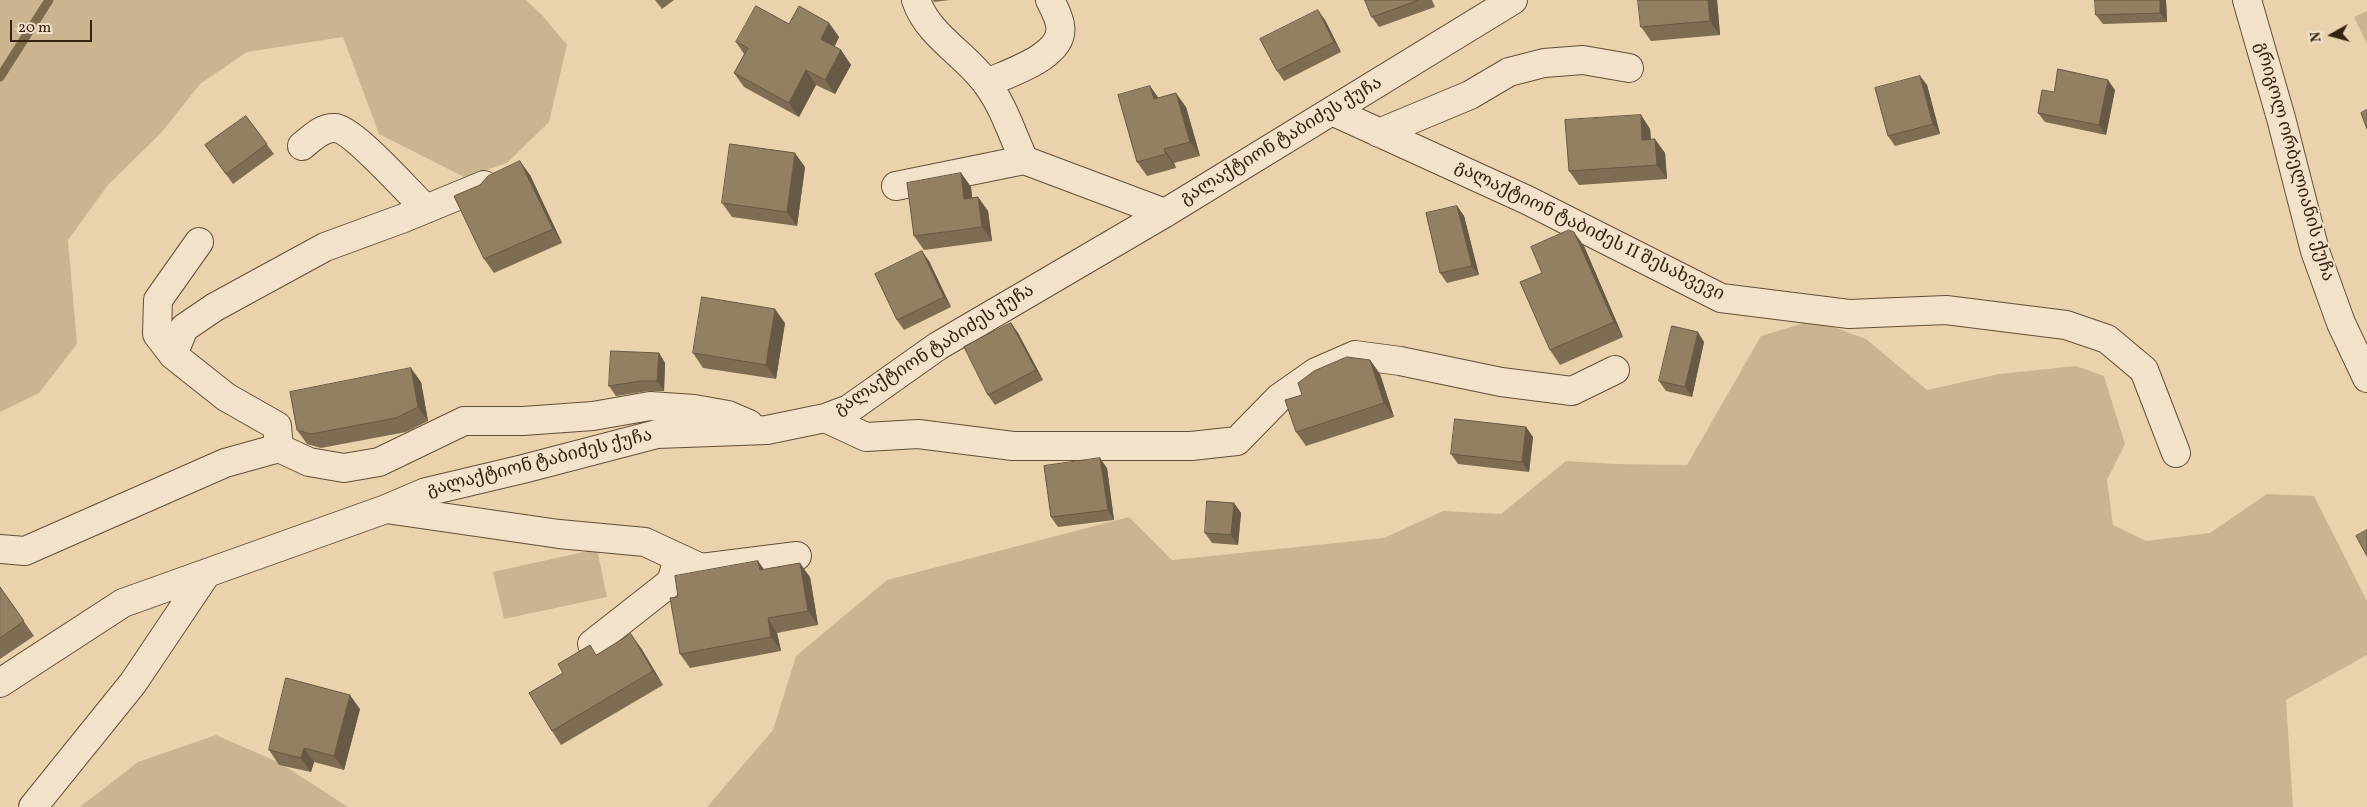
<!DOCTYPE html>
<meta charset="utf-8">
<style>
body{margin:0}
#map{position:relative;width:2367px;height:807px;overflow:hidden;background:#ead3ac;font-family:Vollkorn,serif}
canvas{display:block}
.north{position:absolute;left:2307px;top:10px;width:50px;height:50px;-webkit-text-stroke:4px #f1e2c9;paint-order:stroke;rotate:263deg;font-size:14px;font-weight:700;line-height:20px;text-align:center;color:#352310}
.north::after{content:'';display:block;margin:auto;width:18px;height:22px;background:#352310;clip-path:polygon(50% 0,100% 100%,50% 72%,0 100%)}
.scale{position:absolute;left:10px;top:20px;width:82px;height:22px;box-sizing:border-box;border:2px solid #352310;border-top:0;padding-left:6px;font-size:15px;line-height:18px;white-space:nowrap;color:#352310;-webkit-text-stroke:4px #f1e2c9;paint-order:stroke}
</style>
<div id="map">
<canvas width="2367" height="807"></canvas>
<div class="north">N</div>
<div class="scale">20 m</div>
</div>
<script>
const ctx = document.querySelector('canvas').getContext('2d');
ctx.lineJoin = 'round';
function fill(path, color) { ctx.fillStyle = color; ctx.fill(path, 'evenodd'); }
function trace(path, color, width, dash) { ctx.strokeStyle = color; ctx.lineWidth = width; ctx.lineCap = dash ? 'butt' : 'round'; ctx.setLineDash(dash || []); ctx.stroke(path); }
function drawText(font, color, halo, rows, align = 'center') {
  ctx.font = font + ' Vollkorn,"Noto Serif Georgian",serif'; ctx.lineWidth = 4; ctx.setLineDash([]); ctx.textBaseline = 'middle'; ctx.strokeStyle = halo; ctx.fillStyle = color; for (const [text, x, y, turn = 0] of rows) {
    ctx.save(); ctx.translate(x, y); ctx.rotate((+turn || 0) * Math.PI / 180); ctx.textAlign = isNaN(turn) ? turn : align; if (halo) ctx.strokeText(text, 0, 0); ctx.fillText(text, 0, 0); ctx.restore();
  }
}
const green = new Path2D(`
 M0 0H526L542 15 567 45 549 122 507 163 464 177 379 134 343 37 247 52 200 84 161 133 108 185 68 240 77 344 39 393 0 412Z
 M2367 11V44L2354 17Z
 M1814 320 1866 339 1927 390 1999 374 2076 366 2104 376 2125 444 2107 480 2113 525 2146 541 2210 533 2267 494 2314 496 2367 601V655L2286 700 2293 807H707L773 730 796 656 887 580 1129 517 1172 560 1384 538 1443 511 1501 514 1566 461 1615 464 1687 465 1761 336Z
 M597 549 607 597 504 619 493 572Z
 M216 735 280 763 348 807H80L138 762Z`);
const stream = new Path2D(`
 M0 77 49 0`);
const minor = new Path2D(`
 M916 0C928 36 966 54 987 84 1004 107 1012 134 1024 160L1165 213
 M2247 0 2281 118 2315 251 2341 323 2367 378
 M987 83C1008 73 1066 56 1060 25 1059 17 1054 8 1050 0
 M1332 111 1527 200 1721 298 1849 314 1946 310 2066 325 2107 339 2144 370 2176 453
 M1379 133 1470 95 1509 72 1544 63 1583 60 1629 68
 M302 146C312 138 322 127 335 128 353 129 410 194 426 209
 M896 186 1024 160
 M173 355 184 328 215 307 325 247 404 218 484 185
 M825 418 866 437 918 434 1013 446H1191L1237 441 1279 398 1316 372 1355 355 1400 361 1501 382 1572 391 1615 370
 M279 448 309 462 344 468 379 462 464 421H523L593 416 650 406 694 409 728 415 749 424
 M386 509 559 534 645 542 701 568 797 556
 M0 549 25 551 225 463 279 448 277 426 226 397 173 355 157 334 158 300 199 242
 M592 644 671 582 678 559
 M0 683 123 603 386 509 426 492 523 469 657 434 767 430 825 418 849 409 938 346 1165 213 1513 0
 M33 807 133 683 207 573`);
const wall = new Path2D(`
 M655 0H674L662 9Z
 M933 0H950L934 2Z
 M1365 0H1432L1435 7 1379 27 1372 17Z
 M1717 0 1720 35 1651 41 1641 27Z
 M2166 0 2167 22 2103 24 2096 15Z
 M1325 20 1341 52 1284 81 1277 71Z
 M829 23 839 37 834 47 841 50 851 65 835 94 816 85 799 117 744 87 734 73 744 54 736 42 789 24Z
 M1920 76 1927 85 1940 134 1895 146 1888 136Z
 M1150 86 1158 98 1186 107 1200 156 1174 163 1176 168 1147 176 1137 162Z
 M2115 90 2106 135 2045 122 2038 113 2054 92Z
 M1641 115 1650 129 1651 139 1665 153 1667 179 1579 185 1569 171Z
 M246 116 274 154 233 184 205 145Z
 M805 167 797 226 732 217 722 203Z
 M961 173 971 187 972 198 978 197 988 211 992 241 924 250 914 236Z
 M530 175 562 243 494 273 484 259Z
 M1457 206 1464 216 1479 275 1447 283 1440 273Z
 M1584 246 1623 337 1560 365 1550 350 1542 273Z
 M929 261 951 307 904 330 897 320Z
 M785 323 776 379 703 368 693 353Z
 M1011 323 1018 333 1043 380 995 405 988 395Z
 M1704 342 1692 397 1666 391 1659 381Z
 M659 353 665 363 664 391H648L616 396 609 386Z
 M1370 360 1380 374 1394 417 1306 446 1296 432 1302 395Z
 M421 382 428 421 406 432 321 448 307 444 297 430Z
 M1526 427 1533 437 1529 472 1458 464 1451 454Z
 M1107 468 1114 520 1058 527 1051 517Z
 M1234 503 1241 513 1238 545 1212 543 1205 533Z
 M758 561 764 570 810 577 818 625 777 633 781 651 690 668 680 654Z
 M0 587 34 636 0 659Z
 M590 645 596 655 641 648 663 685 561 745 552 731 563 673Z
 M360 709 344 770 314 762 311 772 279 765 269 750Z`);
const shadedWall = new Path2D(`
 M1708 0H1717L1720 35 1710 21Z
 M2160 0H2166L2167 22 2160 13Z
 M1318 10 1325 20 1341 52 1334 42Z
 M829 23 839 37 831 54 821 39Z
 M841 50 851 65 835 94 825 80Z
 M806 70 816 85 799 117 789 103Z
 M1920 76 1927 85 1940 134 1933 124Z
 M2108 80 2115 90 2106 135 2099 125Z
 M1150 86 1160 100 1154 99Z
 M1176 93 1186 107 1200 156 1190 142Z
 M1641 115 1650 129 1652 154 1642 140Z
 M1655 139 1665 153 1667 179 1657 165Z
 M1164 149 1174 163 1176 168 1166 154Z
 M795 153 805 167 797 226 787 212Z
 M520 161 530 175 562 243 553 229Z
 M961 173 971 187 974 213 964 199Z
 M978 197 988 211 992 241 982 227Z
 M1457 206 1464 216 1479 275 1472 266Z
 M1574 232 1584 246 1623 337 1614 322Z
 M922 251 929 261 951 307 944 297Z
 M775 309 785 323 776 379 766 365Z
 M1011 323 1018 333 1043 380 1036 370Z
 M1698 332 1704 342 1692 397 1685 387Z
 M659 353 665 363 664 391 657 381Z
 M1370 360 1380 374 1394 417 1384 403Z
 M411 368 421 382 428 421 418 407Z
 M1526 427 1533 437 1529 472 1522 462Z
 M1100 458 1107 468 1114 520 1108 510Z
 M1234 503 1241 513 1238 545 1231 535Z
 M758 561 768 575 760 570Z
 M800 563 810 577 818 625 808 611Z
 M768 618 777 633 781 651 771 637Z
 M631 634 641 648 663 685 653 671Z
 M350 695 360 709 344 770 334 756Z
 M304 748 314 762 311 772 301 758Z`);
const building = new Path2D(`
 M1365 0H1419L1372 17Z
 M1638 0H1708L1710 21 1641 27Z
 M2095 0H2160V13L2096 15Z
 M756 6 789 24 799 6 829 23 821 39 841 50 825 80 806 70 789 103 734 73 748 48 736 42Z
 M1318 10 1334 42 1277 71 1260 39Z
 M2058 69 2108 80 2099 125 2038 113 2042 90 2054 92Z
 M1920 76 1933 124 1888 136 1875 88Z
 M1150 86 1154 99 1176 93 1190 142 1164 149 1166 154 1137 162 1118 95Z
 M2367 110V129L2361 113Z
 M1641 115 1642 140 1655 139 1657 165 1569 171 1565 120Z
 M246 116 267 144 226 174 205 145Z
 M730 144 795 153 787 212 722 203Z
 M520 161 553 229 484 259 454 196 480 185 488 176Z
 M961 173 964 199 978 197 982 227 914 236 907 183Z
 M1457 206 1472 266 1440 273 1426 213Z
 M1569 230 1574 232 1614 322 1550 350 1520 282 1542 273 1531 247Z
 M922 251 944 297 897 320 875 274Z
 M702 297 775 309 766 365 693 353Z
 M1011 323 1036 370 988 395 964 347Z
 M1672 326 1698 332 1685 387 1659 381Z
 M611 351 659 353 657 381H641L609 386Z
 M1347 357 1370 360 1384 403 1296 432 1285 400 1302 395 1298 383 1314 371Z
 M411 368 418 407 396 418 311 434 297 430 290 392Z
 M1455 419 1526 427 1522 462 1451 454Z
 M1100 458 1108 510 1051 517 1044 466Z
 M1207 501 1234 503 1231 535 1205 533Z
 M2367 530V556L2356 536Z
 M758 561 760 570 800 563 808 611 768 618 771 637 680 654 670 598 678 597 675 576Z
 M0 587 24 621 0 638Z
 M631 634 653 671 552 731 529 693 563 673 558 664 590 645 596 655Z
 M286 678 350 695 334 756 304 748 301 758 269 750Z`);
const streetNames = [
 ["გალაქტიონ ტაბიძეს ქუჩა",1282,142,-31],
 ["გრიგოლ ორბელიანის ქუჩა",2293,162,74],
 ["გალაქტიონ ტაბიძეს II შესახვევი",1589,232,26],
 ["გალაქტიონ ტაბიძეს ქუჩა",935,351,-32],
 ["გალაქტიონ ტაბიძეს ქუჩა",540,464,-14]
];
fill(green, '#cbb591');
trace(stream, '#7c694e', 9);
trace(minor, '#624f37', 30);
trace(minor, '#f1e2c9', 28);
fill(wall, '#7e6d53');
fill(shadedWall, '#675944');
fill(building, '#937f61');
trace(building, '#675944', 1);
drawText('18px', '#352310', '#f1e2c9', streetNames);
</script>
